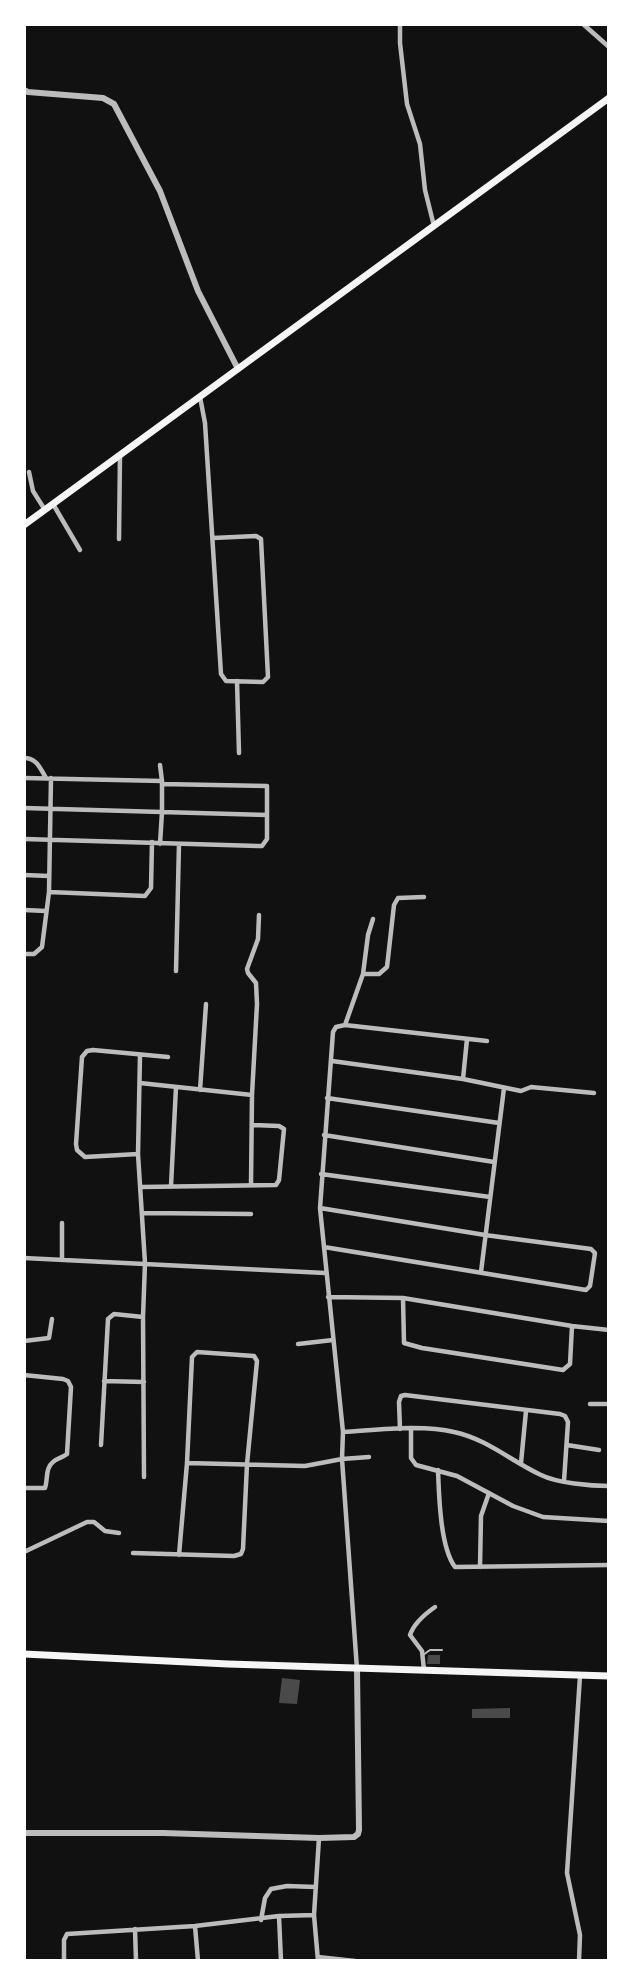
<!DOCTYPE html>
<style>
body{margin:0}
#map{position:relative;width:633px;height:1985px;overflow:hidden;background:#111;font-family:"Open Sans",sans-serif}
canvas{display:block}
.frame{position:absolute;inset:0;border:26px solid #fff;pointer-events:none}
</style>
<div id="map">
<canvas width="633" height="1985"></canvas>
<div class="frame"></div>
</div>
<script>
const ctx = document.querySelector('canvas').getContext('2d');
ctx.lineJoin = 'round';
function fill(path, color) { ctx.fillStyle = color; ctx.fill(path, 'evenodd'); }
function trace(path, color, width, dash) { ctx.strokeStyle = color; ctx.lineWidth = width; ctx.lineCap = dash ? 'butt' : 'round'; ctx.setLineDash(dash || []); ctx.stroke(path); }
const building = new Path2D(`
 M428 1655H440V1664H427Z
 M282 1678 300 1680 297 1704 279 1703Z
 M510 1708V1718H472V1709Z`);
const service = new Path2D(`
 M423 1655 430 1650H442`);
const minor = new Path2D(`
 M400 24V43L407 104 420 144 425 190 434 226
 M583 24 609 47
 M200 397 205 423 221 674 226 681 263 682 268 677 261 539 256 536 213 538
 M29 472 33 491 45 510
 M53 504 80 550
 M119 539 120 455
 M237 681 239 753
 M24 758C37 758 40 768 46 778
 M160 765 162 781
 M24 778 162 781V812L267 815V839L262 846H258L24 839
 M162 784 267 786V815
 M24 808 162 812 160 844
 M24 875 49 876
 M49 892 145 896 151 888 152 842
 M24 910 46 911
 M24 954H34L42 947 49 892 51 778
 M176 971 179 844
 M363 974H379L387 967 394 905 398 898 424 897
 M345 1025 363 974 368 935 373 919
 M140 1055 138 1154 145 1263 143 1317 144 1477
 M332 1061 463 1079 521 1091 531 1087 594 1093
 M463 1079 467 1039
 M140 1083 252 1095
 M200 1090 206 1004
 M327 1098 499 1123
 M324 1135 494 1162
 M138 1154 85 1157 77 1150 76 1144 82 1057 87 1051 93 1050 168 1057
 M321 1174 490 1197
 M251 1184 252 1095 257 1004 256 983 248 973 247 969 258 939 259 915
 M171 1186 176 1087
 M142 1187 276 1185 279 1180 284 1129 279 1126 253 1125
 M320 1208 485 1235 591 1249 595 1253 590 1286 586 1290 324 1247
 M143 1213 251 1214
 M62 1223V1260
 M24 1258 325 1273
 M481 1272 504 1088
 M328 1297 403 1298 572 1326 609 1330
 M403 1298 404 1343 422 1348 563 1370 570 1364 572 1326
 M24 1341 49 1338 52 1319
 M298 1344 333 1340
 M24 1375 63 1379 68 1381 71 1387 67 1454C62 1458 57 1458 53 1462 45 1468 48 1480 45 1488H24
 M104 1381 144 1382
 M590 1404H609
 M400 1429 399 1402 401 1396 405 1395 560 1414 565 1416 568 1422 564 1481
 M411 1429V1458L416 1465 457 1476 513 1506 543 1517 609 1521
 M343 1432C377 1430 421 1424 454 1432 487 1439 511 1461 541 1475 557 1483 591 1486 609 1486
 M101 1445 108 1319 114 1314 143 1317
 M567 1445 599 1450
 M187 1463 305 1466 342 1459 369 1457
 M521 1463 526 1411
 M438 1470C439 1495 440 1547 455 1567L609 1565
 M24 1552 87 1522H94L105 1531 119 1533
 M133 1553 234 1556 241 1554 243 1549 247 1464 257 1361 254 1356 197 1352 192 1357 187 1463 179 1555
 M480 1567 481 1516 489 1493
 M357 1669 342 1459 343 1432 320 1208 333 1032 336 1027 345 1025 487 1041
 M424 1670 422 1651 410 1635C414 1623 425 1614 435 1607
 M279 1916 314 1915
 M261 1920 265 1898 271 1889 287 1886 316 1887
 M195 1926 198 1961
 M135 1929 136 1961
 M318 1957 355 1961
 M64 1961V1940L67 1934 195 1926 279 1916 281 1961
 M318 1961 314 1915 319 1838
 M579 1961 580 1935 567 1873 580 1676`);
const tertiary = new Path2D(`
 M24 90 28 92 103 98 114 104 160 191 198 291 238 369
 M24 1833H163L319 1838 354 1837 358 1834 359 1830 357 1669`);
const secondary = new Path2D(`
 M24 525 609 98
 M24 1654 228 1664 609 1676`);
fill(building, '#4a4a4a');
trace(service, '#bcbcbc', 2);
trace(minor, '#bcbcbc', 4.5);
trace(tertiary, '#bcbcbc', 6);
trace(secondary, '#f5f5f5', 7);
</script>
